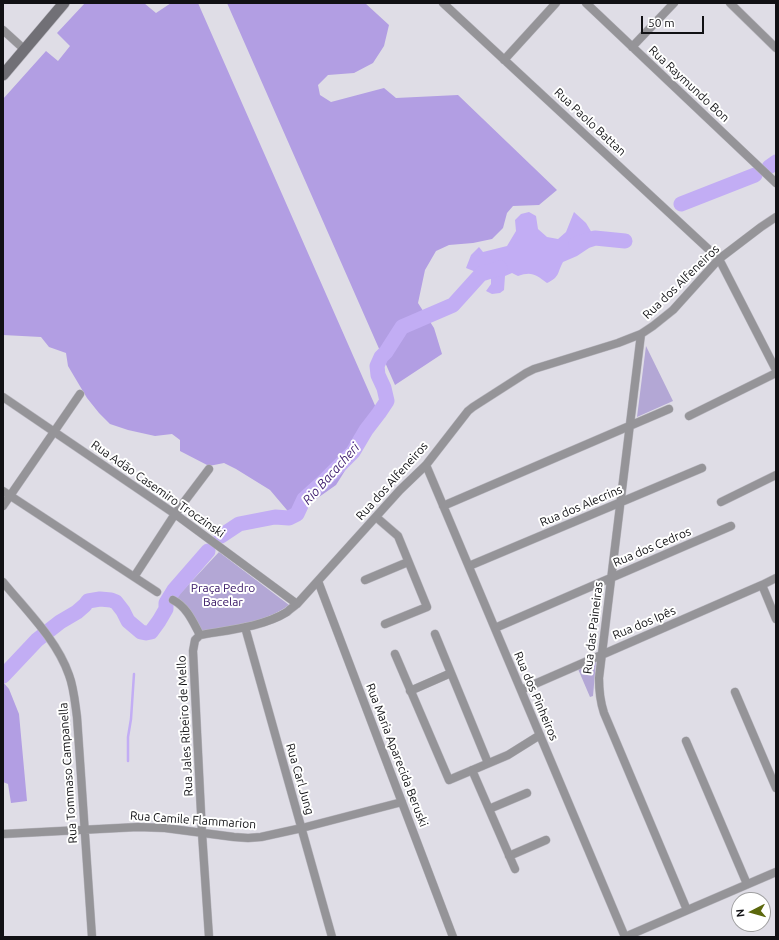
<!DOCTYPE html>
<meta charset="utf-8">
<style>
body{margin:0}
#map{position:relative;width:779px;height:940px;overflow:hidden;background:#dfdde6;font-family:Ubuntu,sans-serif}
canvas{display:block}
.frame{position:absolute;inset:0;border:4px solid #111114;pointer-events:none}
.north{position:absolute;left:731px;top:892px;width:40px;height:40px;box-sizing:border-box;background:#fff;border:1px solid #a0a0a1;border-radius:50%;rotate:264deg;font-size:11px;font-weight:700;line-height:16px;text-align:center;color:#111114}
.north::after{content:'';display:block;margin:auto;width:14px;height:18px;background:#5c680d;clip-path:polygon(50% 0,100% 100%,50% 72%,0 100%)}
.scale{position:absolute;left:641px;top:16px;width:63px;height:18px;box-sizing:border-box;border:2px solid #111114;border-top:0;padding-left:5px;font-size:12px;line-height:14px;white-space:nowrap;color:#111114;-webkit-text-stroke:3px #fff;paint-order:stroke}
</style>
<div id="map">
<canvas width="779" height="940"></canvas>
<div class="frame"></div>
<div class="north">N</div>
<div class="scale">50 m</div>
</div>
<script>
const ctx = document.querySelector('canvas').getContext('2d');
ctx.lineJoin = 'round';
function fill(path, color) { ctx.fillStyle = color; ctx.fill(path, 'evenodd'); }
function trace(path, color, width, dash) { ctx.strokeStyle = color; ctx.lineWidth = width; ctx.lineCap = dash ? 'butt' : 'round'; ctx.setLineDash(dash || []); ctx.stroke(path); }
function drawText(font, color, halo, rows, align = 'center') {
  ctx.font = font + ' Ubuntu,sans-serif'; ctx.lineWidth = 4; ctx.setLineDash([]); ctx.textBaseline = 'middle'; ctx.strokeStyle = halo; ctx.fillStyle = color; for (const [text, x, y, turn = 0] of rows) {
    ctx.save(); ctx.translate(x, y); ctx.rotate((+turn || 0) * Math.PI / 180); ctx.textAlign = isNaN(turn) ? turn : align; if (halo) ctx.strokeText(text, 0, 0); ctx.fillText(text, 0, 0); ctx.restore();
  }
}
const green = new Path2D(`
 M646 346 673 401 637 417Z
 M219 552 289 605C265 623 230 626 201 633L176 598Z
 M596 662 593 696 590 697 578 669Z`);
const forest = new Path2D(`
 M85 3H144L156 13 171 3H198L377 410 366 437 336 485 292 516 270 490 236 469 224 463 209 466 180 451V440L172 434 155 436 128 430 110 424 99 413 87 398 68 366 66 353 49 347 41 337 3 335V99L46 51 58 61 70 46 57 33Z
 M227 3H365L389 25 384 46 373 63 354 73 328 75 318 85 320 95 331 102 384 88 396 98 458 95 557 190 539 205 513 206 507 213 503 228 492 239 473 243 449 245 436 251 425 270 418 303 434 328 442 354 395 385Z
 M3 682 9 689 19 714 27 801 11 803 8 784 3 782Z`);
const water = new Path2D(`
 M529 212 536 216 538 229 547 237 558 239 566 232 574 212 586 223 595 238 589 248 577 256 563 262C557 273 560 277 547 283 536 275 532 271 518 276L512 273 505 276 504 290 500 293 492 294 486 291 491 284V278L466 268 471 255 479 247 483 252 507 246 516 231 515 220 521 214Z`);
const stream = new Path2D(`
 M140 637 141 632
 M128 761V737L131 719 134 674`);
const river = new Path2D(`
 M769 167 776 162
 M681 204 755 175
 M576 244 595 238 625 241
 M221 536 239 524 275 517 289 518 297 514 304 499 325 480 353 452 366 430 379 413 387 401 384 388 378 375 377 366 381 357 386 352 402 327 453 305 481 274 500 268
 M3 676 37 640 60 622 77 612 85 605 88 601 100 599 111 600 116 602 123 611 128 621 141 632 146 633 151 632 159 621 166 609V603L174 590 208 551`);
const minor = new Path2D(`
 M443 3 719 259 776 370
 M586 3 776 183
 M730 3 776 48
 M3 30 25 50
 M632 47 674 3
 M504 60 556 3
 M641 334 599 678C599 690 600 701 604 713L687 910
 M3 397 175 514 297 604
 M689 416 776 373
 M426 465 625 937
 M3 491 157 592
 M721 502 776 475
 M3 506 80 394
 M443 506 669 409
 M376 517 398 536 427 607 385 624
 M469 566 702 468
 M134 577 175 514 209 469
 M365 580 408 562
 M318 581 453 937
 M3 582C26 610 57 640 69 675 74 688 75 703 77 717L92 937
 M762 585 776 619
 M173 600C187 607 193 622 200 635
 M245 627 332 937
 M495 628 731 526
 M435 634 488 763
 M200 635C228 630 263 627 287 612 290 609 293 607 297 604L400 490 426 465 468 411 473 407 526 373 534 369 618 343 641 334 653 326 673 310 719 259 761 227 776 217
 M200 635 195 640 193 651 202 833 209 937
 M395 654 449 780 508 755 540 735
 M521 690 762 585 776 578
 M410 691 451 673
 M735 692 776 788
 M686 741 747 884
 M472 770 515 869
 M489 809 527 793
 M3 834 138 827 165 828 234 837 248 838 261 837 302 828 402 802
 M509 856 546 840
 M625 937 776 872`);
const secondary = new Path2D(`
 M3 75 64 3`);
const streetNames = [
 ["Rua Raymundo Bon",689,84,43],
 ["Rua Paolo Battan",590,122,43],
 ["Rua dos Alfeneiros",681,282,-44],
 ["Rua dos Alfeneiros",392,481,-48],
 ["Rua Adão Casemiro Troczinski",158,489,35],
 ["Rua dos Alecrins",581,506,-23],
 ["Rua dos Cedros",652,547,-23],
 ["Rua dos Ipês",644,623,-23],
 ["Rua das Paineiras",593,628,-83],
 ["Rua dos Pinheiros",536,696,67],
 ["Rua Jales Ribeiro de Mello",185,726,-93],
 ["Rua Maria Aparecida Beruski",397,755,69],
 ["Rua Tommaso Campanella",68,773,-94],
 ["Rua Carl Jung",300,779,74],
 ["Rua Camile Flammarion",193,820,4]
];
const parkNames = [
 ["Praça Pedro",223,588],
 ["Bacelar",223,602]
];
const waterNames = [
 ["Rio Bacacheri",331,474,-48]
];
fill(green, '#b3a7d5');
fill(forest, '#b29ee3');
fill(water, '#c2adf4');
trace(stream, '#c2adf4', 2.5);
trace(river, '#c2adf4', 15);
trace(minor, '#bab8c0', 9);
trace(secondary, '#bab8c0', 12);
trace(minor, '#959498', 8);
trace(secondary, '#717076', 11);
drawText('12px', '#111114', '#fff', streetNames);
drawText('12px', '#361464', '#fff', parkNames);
drawText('italic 13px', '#442474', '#fff', waterNames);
</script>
